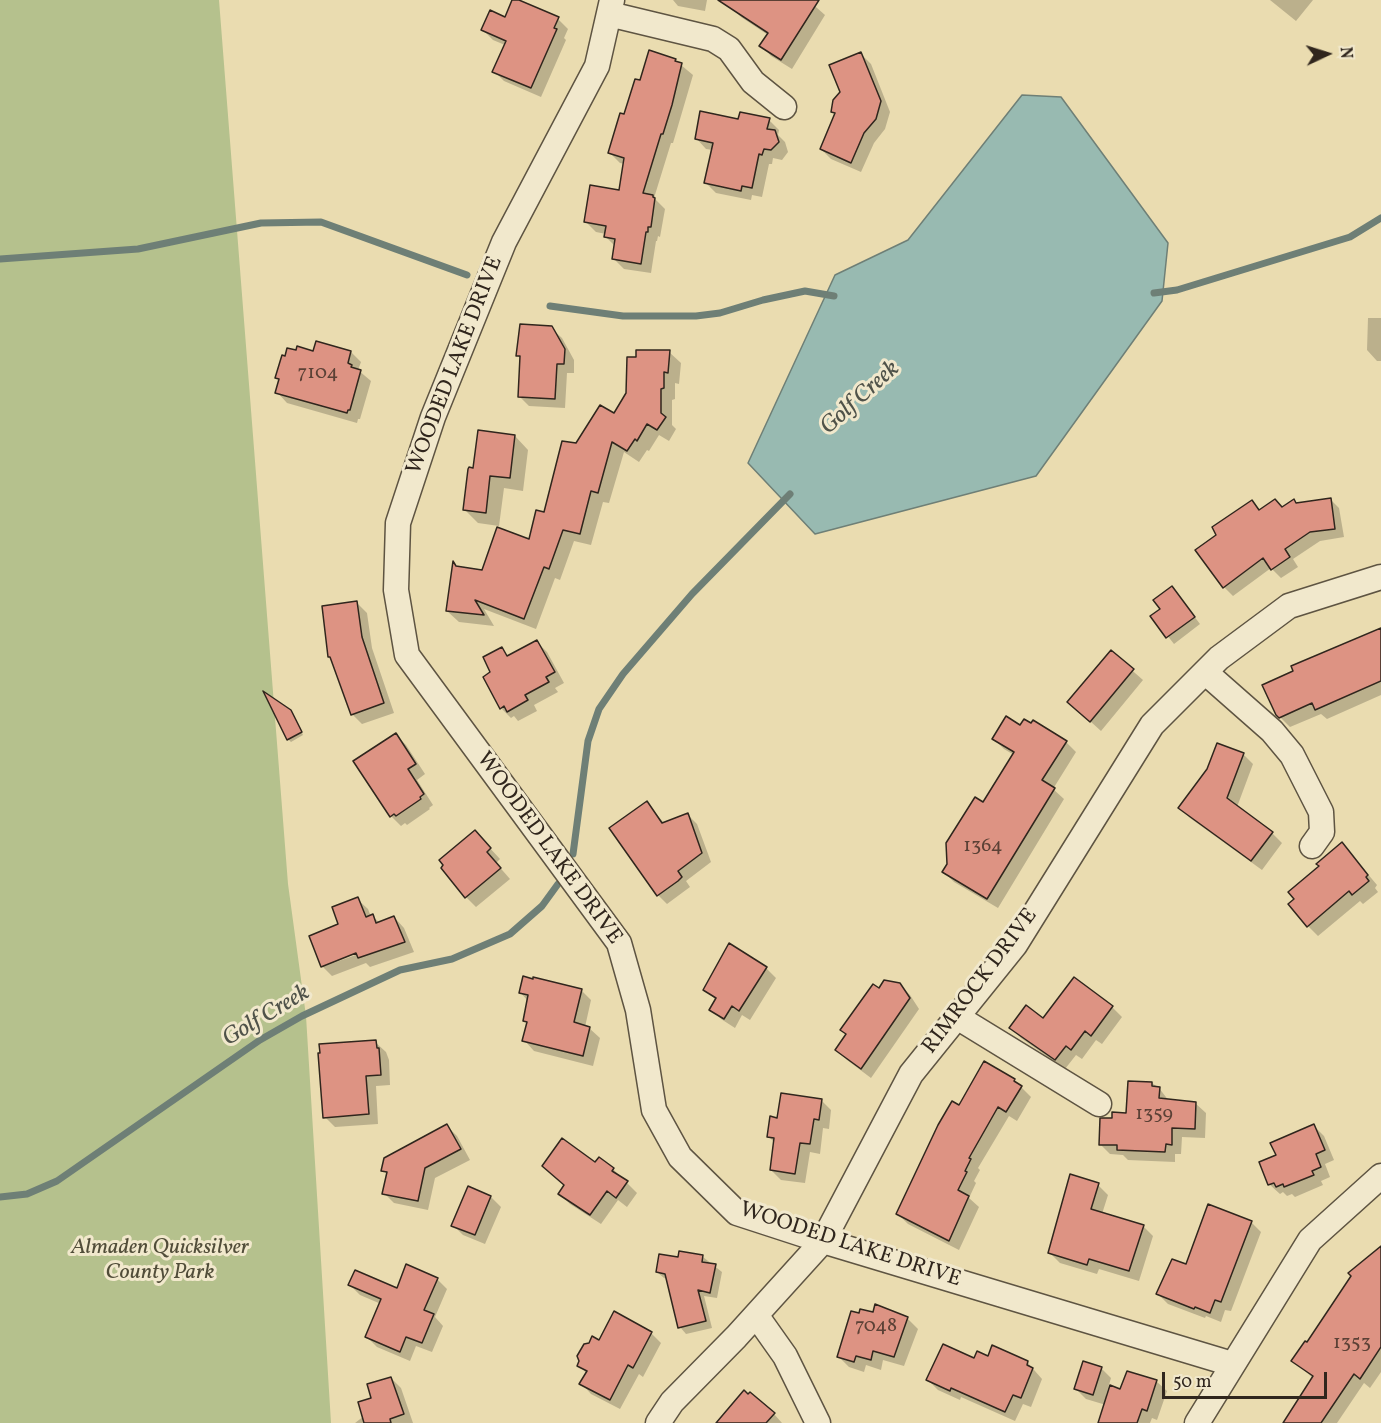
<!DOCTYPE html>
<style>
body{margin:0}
#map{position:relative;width:1381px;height:1423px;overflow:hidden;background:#eadcb0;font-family:Vollkorn,serif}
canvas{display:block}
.north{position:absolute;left:1297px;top:24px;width:60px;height:60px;-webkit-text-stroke:4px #f1e8cc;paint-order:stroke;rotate:86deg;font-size:16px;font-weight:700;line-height:24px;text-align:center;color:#30261d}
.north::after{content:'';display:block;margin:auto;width:21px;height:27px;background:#30261d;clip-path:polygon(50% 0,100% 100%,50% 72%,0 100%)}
.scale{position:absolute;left:1162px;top:1372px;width:165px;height:27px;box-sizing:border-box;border:3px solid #30261d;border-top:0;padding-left:8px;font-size:18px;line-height:21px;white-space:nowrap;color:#30261d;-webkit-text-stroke:4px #f1e8cc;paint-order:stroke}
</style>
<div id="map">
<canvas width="1381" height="1423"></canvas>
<div class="north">N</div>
<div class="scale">50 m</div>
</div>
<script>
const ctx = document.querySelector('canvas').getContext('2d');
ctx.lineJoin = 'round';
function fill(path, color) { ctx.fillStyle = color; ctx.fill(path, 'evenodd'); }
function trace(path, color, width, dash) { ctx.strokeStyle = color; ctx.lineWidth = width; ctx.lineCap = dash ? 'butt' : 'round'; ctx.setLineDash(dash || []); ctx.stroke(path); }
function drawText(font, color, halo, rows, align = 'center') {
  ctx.font = font + ' Vollkorn,serif'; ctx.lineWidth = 6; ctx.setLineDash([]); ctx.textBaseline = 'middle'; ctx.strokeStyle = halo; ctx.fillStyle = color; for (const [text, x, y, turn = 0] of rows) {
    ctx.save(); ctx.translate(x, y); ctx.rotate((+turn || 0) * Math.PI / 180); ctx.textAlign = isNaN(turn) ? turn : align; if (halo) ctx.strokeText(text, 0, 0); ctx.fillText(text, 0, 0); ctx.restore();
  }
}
const green = new Path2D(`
 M0 0H219L288 884 306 1016 331 1423H0Z`);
const water = new Path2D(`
 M1022 95 1061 97 1168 243 1162 301 1036 476 815 534 748 463 835 275 908 240Z`);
const shadow = new Path2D(`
 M514 0 558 19 568 29 564 38 566 40 541 97 504 81 494 71 505 45 493 40 483 30 506 19Z
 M673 0H707L705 11 678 6Z
 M735 0H808L825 15 792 69 771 56 761 45 768 35 741 17 731 7Z
 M1270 0H1313L1296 21Z
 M861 54 871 64 890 112 885 129 874 143 861 172 831 159 821 149 837 115 833 111Z
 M675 60 693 75 673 143H671L654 198 665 209 660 237 658 236 657 241H656L651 273 624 269 614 259 616 247 606 237V234L596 232 586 222 621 191 625 164 620 163 610 153 641 82Z
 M769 120 779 130 778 135 785 142 788 152 782 160 773 158 772 164H769L762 197 752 195 751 200 716 193 706 183 713 150 706 149 696 138Z
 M1368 318H1381V361H1377L1367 350Z
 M551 328 562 338 574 360V373H567L565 408 529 406 519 396 521 359 517 355Z
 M351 352 361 362 358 370 371 381 360 419H358L357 423 287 403 277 392 280 381 277 378 314 353Z
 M669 352 681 363 679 384 675 383V399L672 400V425L676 429 669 441 659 435 649 451 647 450 639 462 624 452 609 503 603 502 591 545 574 541 560 580 555 578 536 629 484 609 494 626 459 622 447 611 458 568 483 572 530 541 545 514 577 444 614 415Z
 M515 436 528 450 523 491 504 488 499 526 478 523 464 509Z
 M1330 499 1339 508 1344 537 1320 541 1293 559 1298 567 1281 578 1271 568 1233 596 1224 587 1219 535 1252 502 1261 511Z
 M1178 595 1200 624 1174 644 1152 616Z
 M357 603 367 613 372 648 394 713 362 724 352 714Z
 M1381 629V695L1327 719 1321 714 1290 727 1277 714Z
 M537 642 547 652 564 683 555 688 558 692 534 705 537 711 518 721 514 716 511 718 501 708 492 673 501 649 510 657Z
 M1111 652 1143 680 1101 731 1069 702Z
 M293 714 303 735 291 742 288 739Z
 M396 735 406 745 425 774 417 780 433 805 429 808 430 809 407 825 405 823 401 826 391 816Z
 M994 739 1066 742 1076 752 1053 789 1064 799 998 908 954 882 944 872 1014 755 1004 749Z
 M1243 754 1253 764 1237 807 1272 833 1282 843 1262 870 1190 818 1180 808Z
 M647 803 664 823 688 815 697 824 711 862 686 881 690 887 667 904 658 895Z
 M475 832 500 859 496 863 510 879 476 907 466 897Z
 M1351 854 1377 885 1375 888 1378 892 1363 904 1360 901 1318 936 1308 926 1321 867Z
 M357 899 368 909 371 917 372 916 380 923 394 917 404 928 414 952 370 967 366 963 332 976 322 966 340 925ZM363 949 364 952 325 966V963Z
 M766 968 776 978 750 1020 742 1015 735 1028 721 1019 711 1009 716 1000 705 990Z
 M900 985 910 995 919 1009 871 1078 847 1060 837 1050 879 990Z
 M581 990 591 1000 585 1027 589 1028 600 1038 593 1066 534 1051 524 1040 528 1024 525 1021 528 1001 520 992Z
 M1112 1007 1122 1017 1102 1044 1096 1040 1082 1059 1076 1055 1065 1069 1021 1038 1011 1028Z
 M375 1042 386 1052 389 1060 390 1085 376 1086 378 1124 335 1127 325 1117Z
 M1014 1080 1031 1097 1017 1121 1009 1116 978 1168 980 1170 974 1181 976 1183 969 1198 979 1207 959 1250 908 1224 898 1214 959 1107Z
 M1152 1083 1159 1088 1169 1101 1195 1103 1206 1113 1205 1138 1182 1137 1181 1154H1175V1162L1128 1160 1123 1155 1110 1154 1100 1144 1114 1119 1128 1114Z
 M821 1100 831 1110 829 1129 823 1128 820 1154 810 1152 805 1183 781 1180 771 1170 775 1143 768 1136 778 1119Z
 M447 1126 457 1136 470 1160 435 1178 428 1210 394 1203 384 1193 388 1175 383 1170Z
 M1314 1126 1324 1136 1334 1160 1325 1164 1330 1177 1321 1181 1323 1185 1295 1197 1292 1194 1287 1196 1283 1192 1280 1194 1269 1184 1278 1156Z
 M596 1164 613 1169 637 1193 627 1207 618 1200 601 1224 570 1204 560 1194 565 1186Z
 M1098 1185 1108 1195 1102 1214 1143 1226 1153 1236 1139 1281 1099 1269 1097 1274 1060 1263 1050 1253Z
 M491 1197 501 1207 485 1244 463 1235 453 1225Z
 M1251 1222 1261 1232 1231 1311 1225 1310 1221 1322 1206 1316 1205 1318 1168 1304 1158 1294 1187 1266Z
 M1381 1248V1372L1370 1388 1364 1383 1337 1423H1285L1313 1378 1293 1361Z
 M703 1257 722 1272 717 1298 704 1296 712 1328 686 1334 680 1327 668 1279 664 1278 657 1272 679 1259Z
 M437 1279 447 1289 435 1317 443 1326 432 1352 416 1346 410 1361 377 1347 367 1337 381 1304 360 1295 350 1285 397 1290Z
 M907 1318 918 1329 904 1366 883 1360 881 1370 866 1365 864 1372 849 1367 839 1357Z
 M651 1333 661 1343 643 1377 639 1374 620 1409 591 1394 581 1383 587 1374 579 1365 599 1342Z
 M988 1358 1027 1362 1042 1379 1031 1407 1023 1404 1015 1421 961 1397 960 1400 938 1390 928 1380 975 1360Z
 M1101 1368 1111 1378 1106 1395H1109L1156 1381 1167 1391 1157 1420 1152 1418 1150 1423H1102L1106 1405 1086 1399 1076 1389Z
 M391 1378 401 1388 413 1423H355L364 1416 373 1399Z
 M774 1414 782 1423H725Z`);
const stream = new Path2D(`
 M0 259 138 249 261 223 321 222 467 275
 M1154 293 1177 290 1350 237 1381 218
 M550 306 623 316H696L720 313 763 300 805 291 834 296
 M573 854 588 741 599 709 623 674 692 594 790 494
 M0 1197 27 1194 57 1181 260 1040 302 1016 400 970 452 959 510 934 542 906 558 884`);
const building = new Path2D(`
 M512 0H519L559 17 554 28 557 29 531 88 492 72 506 41 481 30 490 10 505 17Z
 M718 0H819L781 60 759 46 768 33Z
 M649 50 676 59 675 61 682 63 672 105 663 134H661L643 193 653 195V197L655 198 651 227H648V232H646L641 264 612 259 615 239 604 237 606 226 584 222 590 185 619 190 624 158 608 153 620 113 624 114 635 79 640 80Z
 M861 52 881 101 876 119 864 133 851 163 820 149 835 113 831 112 833 100 840 92 829 65Z
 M700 111 738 119 740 112 770 118 767 129 775 130 779 142 771 150 764 149 762 155 759 154 752 188 742 186 741 191 704 183 713 143 695 139Z
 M520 324 552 326 565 349 564 364H557L555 399 518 397 520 356H516Z
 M316 341 351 351 348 363 352 365 351 367 361 370 350 410H348L347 413 275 393 279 379 275 378 282 355 285 356 287 348 296 350 297 346 313 351Z
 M636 350H670L668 373 664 372V388L661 389V413L666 417 657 430 647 424 637 441 635 439 627 451 612 442 598 493 591 491 580 534 563 530 549 569 544 567 524 619 475 600 484 615 446 611 453 561 456 566 482 570 497 527 529 539 536 510 544 512 562 441 576 443 600 405 614 413 626 393 627 357H636Z
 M478 430 515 435 510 478 490 476 486 513 463 510 468 469 469 467 473 468Z
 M1331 498 1335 529 1310 532 1285 549 1290 557 1271 570 1263 558 1223 588 1195 550 1216 535 1212 527 1252 500 1259 510 1275 499 1282 507 1294 499 1296 503Z
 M1172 586 1195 617 1166 638 1150 616 1160 609 1153 600Z
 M357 601 362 637 384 703 351 715 330 657H328L322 606Z
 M1381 628V681L1315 710 1312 703 1279 718 1276 715 1262 685 1293 671 1291 666Z
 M537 640 555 672 546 677 549 682 525 695 528 700 507 712 504 706 500 709 483 677 490 672 483 657 502 647 507 656Z
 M1111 650 1134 669 1090 722 1067 702Z
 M263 691 291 710 302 732 287 740Z
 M1006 716 1020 725 1024 719 1031 723 1033 720 1067 741 1042 780 1055 788 987 899 942 872 947 864 946 843 975 797 983 802 1014 752 992 739Z
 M396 733 416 764 408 769 424 794 420 797 421 799 396 816 394 814 390 817 353 761Z
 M1217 743 1244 753 1227 798 1273 832 1251 861 1178 808 1207 769Z
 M647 801 662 823 688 813 702 853 678 871 682 877 678 881 657 896 609 828Z
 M475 830 491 848 487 852 501 868 465 898 441 868 443 865 439 860Z
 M1342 842 1368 875 1366 877 1369 881 1352 895 1349 891 1307 927 1288 904 1294 899 1288 892 1319 866 1316 864Z
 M358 897 366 917 373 914 376 923 394 916 405 942 358 958 356 953 321 967 309 936 338 924 332 907Z
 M729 943 767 967 739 1011 732 1006 724 1019 709 1010 716 998 703 990Z
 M523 976 533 979V977L582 989 574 1022 590 1027 583 1056 522 1041 527 1022 523 1021 528 995 519 993Z
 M1074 977 1113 1006 1091 1036 1085 1031 1071 1050 1066 1046 1055 1060 1009 1028 1026 1005 1043 1018Z
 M884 980 900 983 910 998 861 1069 835 1050 846 1034 840 1030 873 984 879 988Z
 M376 1040 377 1048H379L381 1075 366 1076 369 1114 323 1118 318 1053H320L319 1044Z
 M984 1061 1015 1079 1014 1081 1022 1086 1006 1112 998 1107 969 1158 971 1159 965 1171 967 1172 958 1190 969 1196 949 1241 896 1214 938 1125 952 1101 959 1105Z
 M1128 1081 1152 1082V1086L1160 1087 1159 1098 1196 1102 1195 1129 1172 1128V1145L1166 1144 1165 1152 1117 1150V1145H1099L1100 1118H1112V1112L1126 1113Z
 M781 1093 822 1099 819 1120 814 1119 810 1144 800 1143 795 1174 770 1170 774 1138 767 1137 770 1116 777 1118Z
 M447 1124 461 1149 425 1168 418 1201 382 1194 387 1172 381 1171 384 1158Z
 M1314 1124 1325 1150 1316 1154 1321 1167 1312 1171 1314 1175 1284 1187 1283 1184 1276 1187 1274 1183 1268 1185 1259 1162 1276 1155 1270 1143Z
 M562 1138 595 1162 599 1157 614 1168 612 1171 628 1181 616 1198 607 1191 590 1215 558 1194 564 1185 542 1166Z
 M1070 1174 1099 1183 1091 1209 1144 1225 1129 1271 1089 1259 1087 1265 1048 1253Z
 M468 1186 491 1196 475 1235 451 1226Z
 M1208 1204 1252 1221 1221 1302 1215 1300 1210 1313 1195 1307 1194 1309 1156 1294 1172 1259 1186 1264Z
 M1381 1246V1347L1360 1379 1354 1374 1321 1423H1283L1313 1376 1291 1361 1305 1341 1307 1342 1351 1276 1348 1273Z
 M679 1251 703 1255 702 1262 716 1264 710 1293 698 1290 706 1321 678 1328 665 1274 656 1272 659 1254 678 1257Z
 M406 1264 438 1278 424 1310 434 1314 422 1343 406 1337 400 1352 365 1337 381 1299 348 1285 355 1270 397 1288Z
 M875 1304 908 1317 894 1357 873 1351 871 1360 856 1356 854 1362 837 1357 851 1311 859 1313 860 1309 873 1312Z
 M614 1311 652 1332 633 1368 628 1365 610 1400 579 1384 587 1371 577 1366 579 1361 577 1356 584 1344 589 1343 592 1336 599 1340Z
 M943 1344 974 1358 977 1351 988 1356 992 1345 1028 1361 1027 1365 1033 1368 1021 1398 1013 1395 1005 1412 951 1388 950 1391 926 1380Z
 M1083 1361 1102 1367 1093 1395 1074 1389Z
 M1127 1371 1157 1380 1147 1411 1142 1409 1137 1423H1098L1110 1385 1120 1389Z
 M391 1377 404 1414 390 1419 391 1423H364L358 1402 371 1398 367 1384Z
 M744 1390 748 1394 750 1392 775 1413 766 1423H716Z`);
const minor = new Path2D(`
 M612 0 597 66 504 242 433 417 398 523 396 590 407 655 619 943 638 1010 654 1110 680 1157 737 1213 823 1241 1232 1364
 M609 14 713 39 729 49 753 82 784 107
 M1205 672 1272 731 1292 755 1321 812 1322 832 1312 846
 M957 1017 1099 1104
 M756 1315 785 1356 818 1423
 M658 1423 672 1402 736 1337 823 1241 911 1074 1015 945 1152 725 1219 658 1289 606 1381 577
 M1197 1423 1310 1240 1381 1176`);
const numberNames = [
 ["7104",318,374],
 ["1364",983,847],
 ["1359",1154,1115],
 ["7048",876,1327],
 ["1353",1352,1344]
];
const streetNames = [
 ["WOODED LAKE DRIVE",456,366,-69],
 ["WOODED LAKE DRIVE",548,849,54],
 ["RIMROCK DRIVE",981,982,-53],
 ["WOODED LAKE DRIVE",850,1246,18]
];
const parkNames = [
 ["Almaden Quicksilver",160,1249],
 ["County Park",160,1274]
];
const waterNames = [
 ["Golf Creek",861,399,-42],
 ["Golf Creek",267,1017,-31]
];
fill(green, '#b5c18d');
fill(water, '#98bab1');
trace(water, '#6e7f76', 1.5);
fill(shadow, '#0003');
trace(stream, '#6e7f76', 7);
fill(building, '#dd9383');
trace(building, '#30261d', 1.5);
trace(minor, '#5e5442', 27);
trace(minor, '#f1e8cc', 24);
drawText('20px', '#5b4136', null, numberNames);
drawText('22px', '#30261d', '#f1e8cc', streetNames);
drawText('italic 22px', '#514d39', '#f1e8cc', parkNames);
drawText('italic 24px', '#4f5249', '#f1e8cc', waterNames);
</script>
